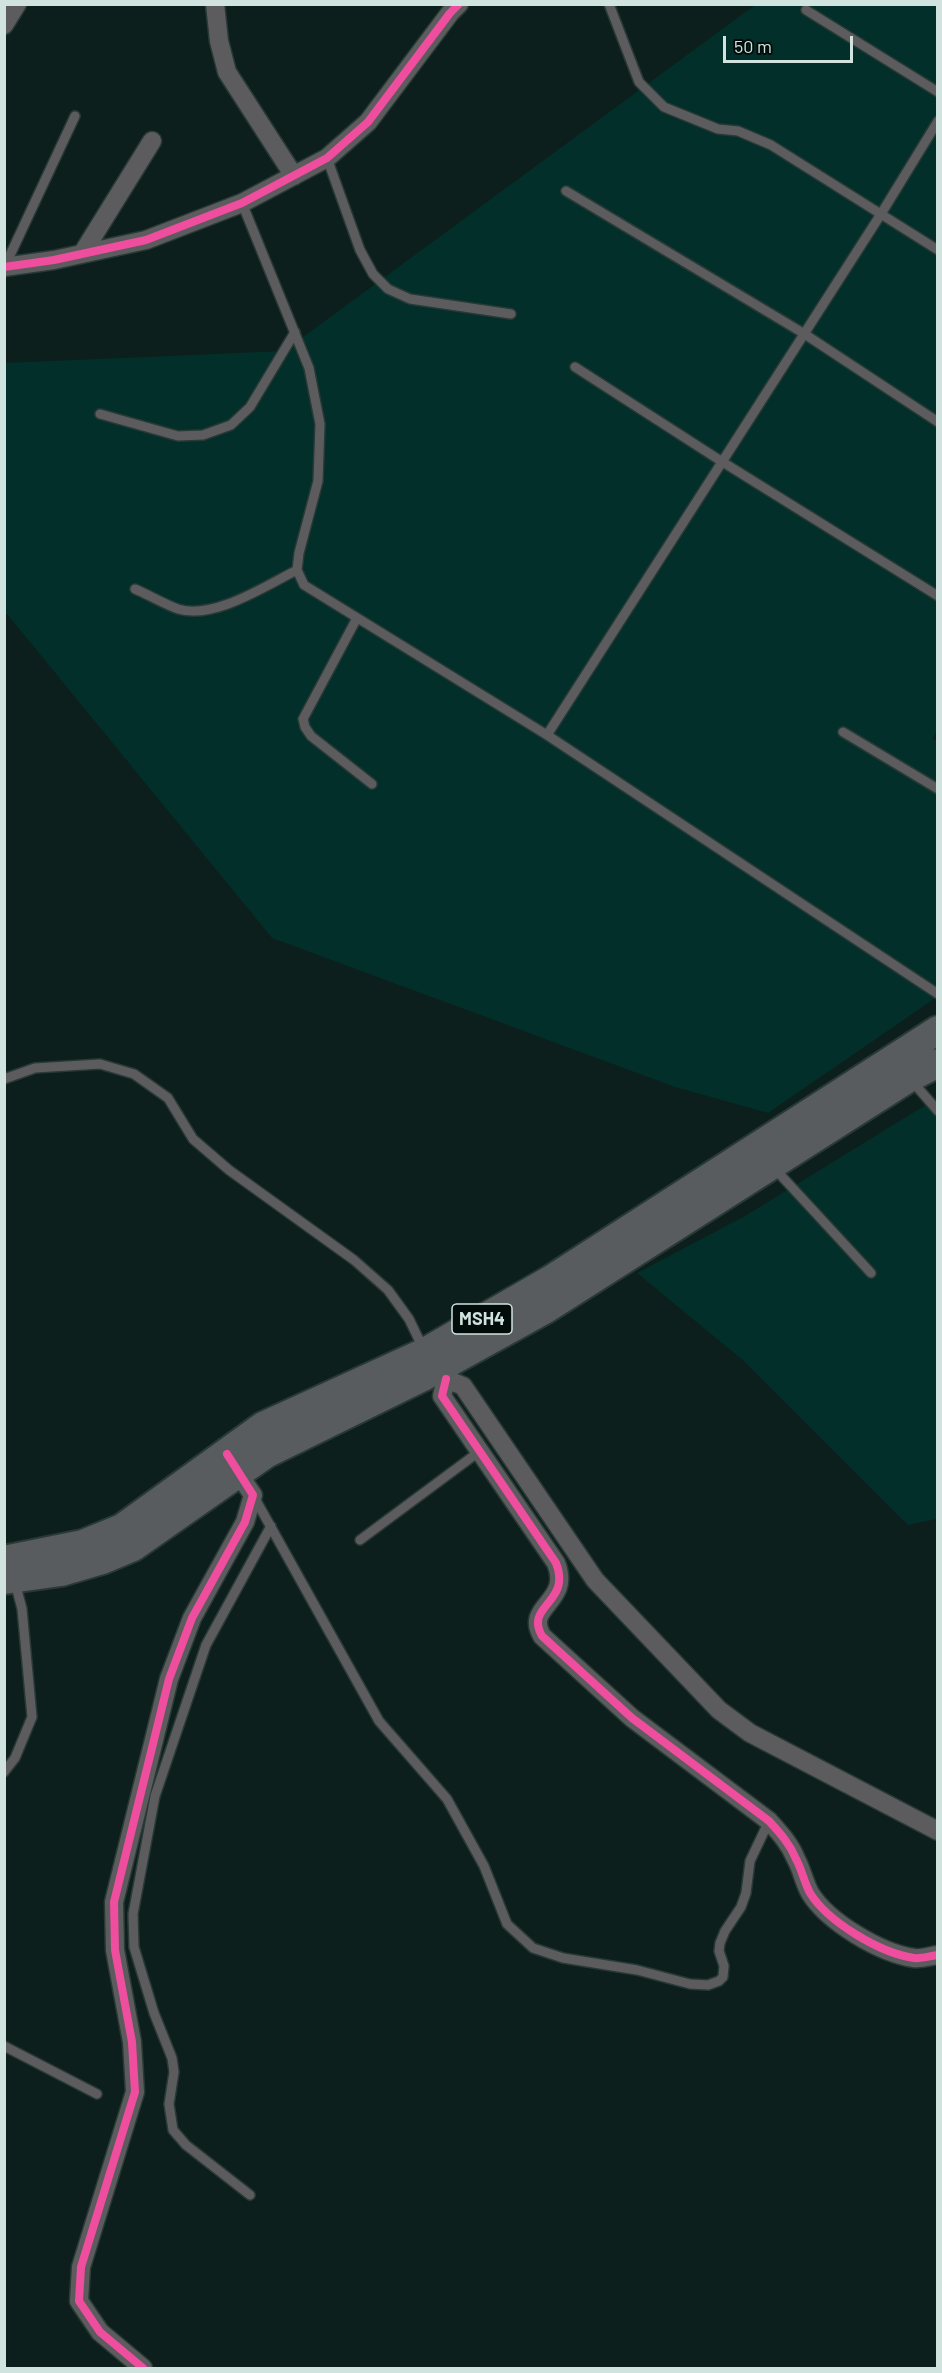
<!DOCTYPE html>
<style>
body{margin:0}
#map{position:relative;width:942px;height:2373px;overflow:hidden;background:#0c1f1c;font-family:Barlow,sans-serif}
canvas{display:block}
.frame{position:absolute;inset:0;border:6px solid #d0e3de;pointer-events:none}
.scale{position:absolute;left:723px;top:36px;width:130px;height:27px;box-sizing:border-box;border:3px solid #d0e3de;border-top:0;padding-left:8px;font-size:18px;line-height:21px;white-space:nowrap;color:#d0e3de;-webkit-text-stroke:4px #020d0b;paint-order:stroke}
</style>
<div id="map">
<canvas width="942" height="2373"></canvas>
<div class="frame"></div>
<div class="scale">50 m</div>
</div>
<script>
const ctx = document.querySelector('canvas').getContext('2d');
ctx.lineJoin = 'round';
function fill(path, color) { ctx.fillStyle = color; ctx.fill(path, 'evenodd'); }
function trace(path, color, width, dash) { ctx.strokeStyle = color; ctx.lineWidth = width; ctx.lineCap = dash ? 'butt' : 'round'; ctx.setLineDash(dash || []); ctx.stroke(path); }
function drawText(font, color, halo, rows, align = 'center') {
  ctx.font = font + ' Barlow,sans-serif'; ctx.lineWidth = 5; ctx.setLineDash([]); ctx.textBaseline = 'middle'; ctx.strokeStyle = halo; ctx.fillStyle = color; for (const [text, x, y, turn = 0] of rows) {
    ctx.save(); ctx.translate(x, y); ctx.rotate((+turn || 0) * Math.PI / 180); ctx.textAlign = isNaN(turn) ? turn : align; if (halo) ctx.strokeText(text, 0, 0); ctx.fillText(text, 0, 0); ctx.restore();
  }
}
const built = new Path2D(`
 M755 5H937L938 727 933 739 938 742 937 997 768 1113 675 1087 272 938 7 614 5 616V363L284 351Z
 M937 1098V1519L908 1525 745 1362 637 1273 745 1216Z`);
const service = new Path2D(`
 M609 4 639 82 664 107 718 129 738 131 771 145 938 250
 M806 10 938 92
 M327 158 360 250 373 274 388 289 410 299 511 314
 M566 191 803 333 938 422
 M242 203 309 368 320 424 318 481 299 553 297 570 304 585 547 735 938 994
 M5 266 75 116
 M575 367 721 461 938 596
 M100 414 178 436 203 435 231 425 250 407 295 332
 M135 589C149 595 164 604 178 609 214 620 265 586 297 570
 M357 618 303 719 305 727 311 736 372 784
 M843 732 938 789
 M547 735 881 214 938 121
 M4 1079 35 1068 100 1064 134 1074 168 1098 193 1139 229 1170 354 1260 388 1290 409 1319 423 1348
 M911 1080 938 1111
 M775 1169 871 1273
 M253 1495 379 1721 447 1799 484 1866 507 1924 533 1948 563 1958 637 1970 690 1984 708 1985 719 1981 723 1977 724 1966 719 1951 720 1943 725 1931 741 1907 746 1893 750 1861 769 1821
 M360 1540 480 1451
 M4 1772 15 1758 32 1717 22 1609 15 1582
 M4 2046 97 2094
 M250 2195 186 2145 173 2130 169 2104 174 2072 172 2058 154 2013 134 1947 133 1914 155 1796 206 1645 271 1526`);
const minor = new Path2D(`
 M215 4 219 41 227 72 294 176
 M4 25 17 4
 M82 254 152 141
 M4 267 54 260 146 240 242 203 327 158 368 122 450 13 459 4
 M439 1370 446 1379 463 1386 595 1580 719 1710 750 1733 938 1831
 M446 1379 442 1396 556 1563C572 1603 524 1605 542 1636L632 1718 769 1821C780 1833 790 1844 796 1859 802 1870 804 1882 810 1893 828 1922 880 1953 914 1958 921 1959 930 1956 938 1955
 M143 2368 100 2332 79 2301 81 2267 135 2092 132 2042 115 1950 114 1902 169 1679 192 1618 245 1522 253 1495 233 1466`);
const primary = new Path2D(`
 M4 1560 83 1544 122 1528 263 1426 425 1352 550 1280 938 1030
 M4 1580 61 1572 102 1560 133 1547 266 1454 423 1377 546 1309 909 1078 938 1063`);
const cycleway = new Path2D(`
 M4 267 54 260 146 240 242 203 327 158 368 122 450 13 459 4
 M446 1379 442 1396 556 1563C572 1603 524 1605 542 1636L632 1718 769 1821C780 1833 790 1844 796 1859 802 1870 804 1882 810 1893 828 1922 880 1953 914 1958 921 1959 930 1956 938 1955
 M143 2368 100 2332 79 2301 81 2267 135 2092 132 2042 115 1950 114 1902 169 1679 192 1618 245 1522 253 1495 227 1454`);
const shields = [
 [482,1319,60]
];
const shieldNames = [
 ["MSH4",482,1319]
];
fill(built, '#022f29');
trace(service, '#293936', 12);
trace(minor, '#293936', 21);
trace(primary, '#293936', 32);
trace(service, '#5c5c5e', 9);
trace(minor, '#5c5c5e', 18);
trace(primary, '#585c5e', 28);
trace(cycleway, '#ef4d9e', 8);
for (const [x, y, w] of shields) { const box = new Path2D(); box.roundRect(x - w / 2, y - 15, w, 30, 4.5); ctx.fillStyle = '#020d0b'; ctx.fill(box); trace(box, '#d0e3de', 1.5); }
drawText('bold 18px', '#d0e3de', null, shieldNames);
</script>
